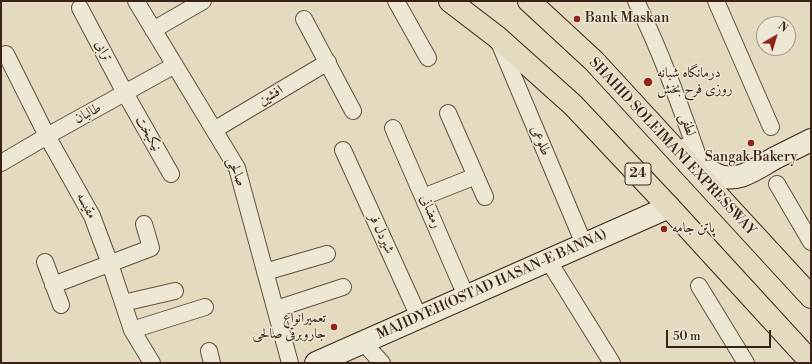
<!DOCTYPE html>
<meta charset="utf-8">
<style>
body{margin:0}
#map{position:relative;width:812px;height:364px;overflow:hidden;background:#e3dabf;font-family:"Libre Bodoni",serif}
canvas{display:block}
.frame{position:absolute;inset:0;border:2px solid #382316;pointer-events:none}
.north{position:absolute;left:756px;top:16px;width:40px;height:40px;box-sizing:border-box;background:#ede7d5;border:1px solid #a59989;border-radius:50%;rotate:38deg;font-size:11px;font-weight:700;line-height:16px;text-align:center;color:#382316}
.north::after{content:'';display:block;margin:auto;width:14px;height:18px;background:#8f2418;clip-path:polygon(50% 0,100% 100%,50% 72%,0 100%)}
.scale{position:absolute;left:666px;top:330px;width:105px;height:18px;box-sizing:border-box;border:2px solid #382316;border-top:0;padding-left:5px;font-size:12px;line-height:14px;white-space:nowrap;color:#382316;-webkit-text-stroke:3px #ede7d5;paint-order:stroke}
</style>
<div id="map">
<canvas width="812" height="364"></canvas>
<div class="frame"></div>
<div class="north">N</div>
<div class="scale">50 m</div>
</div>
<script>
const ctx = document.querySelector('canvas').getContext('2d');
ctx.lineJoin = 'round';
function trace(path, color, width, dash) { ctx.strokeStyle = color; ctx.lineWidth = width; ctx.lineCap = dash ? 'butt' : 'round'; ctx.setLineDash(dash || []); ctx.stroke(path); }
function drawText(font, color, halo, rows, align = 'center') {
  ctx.font = font + ' "Libre Bodoni",Amiri,serif'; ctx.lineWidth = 3; ctx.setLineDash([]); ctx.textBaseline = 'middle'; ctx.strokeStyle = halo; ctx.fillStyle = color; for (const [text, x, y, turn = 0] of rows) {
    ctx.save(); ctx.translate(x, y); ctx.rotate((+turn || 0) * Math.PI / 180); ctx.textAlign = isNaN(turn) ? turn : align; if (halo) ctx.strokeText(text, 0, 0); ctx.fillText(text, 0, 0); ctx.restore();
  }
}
const street = new Path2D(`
 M136 1 237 168 290 363
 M396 1 428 58
 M636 1C661 52 680 105 699 159
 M716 1 771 127
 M80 8 125 93 171 174
 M304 19 353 111
 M153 30 203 1
 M498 40 584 244
 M6 54 47 136 92 216 110 264 132 330 152 363
 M448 113 485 197
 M393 128 466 296
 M214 130 328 62
 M343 150 419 317
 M1 163 47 136 175 65
 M777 184 811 242
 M423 197 476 176
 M548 260 612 363
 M45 262 61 305
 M265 272 327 254
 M53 285 151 248 144 224
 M699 286 746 363
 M123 303 175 291
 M276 309 343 287
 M132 330 205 307
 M363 342 382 363
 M209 351 212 363`);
const secondary = new Path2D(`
 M687 149C696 158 704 168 715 174 737 185 757 168 775 158 787 152 799 146 811 140
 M316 363 669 207`);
const highway = new Path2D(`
 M450 1 497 37 573 105 669 207 811 362
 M529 1 594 61 811 297`);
const markers = [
 [577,19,4,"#8f2418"],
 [648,82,5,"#8f2418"],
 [751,143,4,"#8f2418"],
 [664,229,4,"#8f2418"],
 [334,327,4,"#8f2418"]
];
const shields = [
 [638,174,26]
];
const shieldNames = [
 ["24",638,174]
];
const poiNames = [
 ["Bank Maskan",585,19],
 ["درمانگاه شبانه",657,74],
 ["روزی فرح بخش",657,90],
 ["Sangak Bakery",751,158,"center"],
 ["پاتن جامه",672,229],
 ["تعمیرانواع",326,319,"right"],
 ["جاروبرقی صالحی",326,335,"right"]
];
const streetNames = [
 ["ترابی",103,51,62],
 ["افشین",271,96,-31],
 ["طالبان",88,114,-28],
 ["لطفی",687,125,71],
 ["نیکبخت",148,134,60],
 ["طلوعی",540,141,67],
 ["SHAHID SOLEIMANI EXPRESSWAY",672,147,47],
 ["صالحی",236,172,68],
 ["مقیسه",86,206,62],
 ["رمضانی",430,212,67],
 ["شیردل فر",381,234,66],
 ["MAJIDYEH(OSTAD HASAN-E BANNA)",492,285,-24]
];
trace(street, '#635140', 18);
trace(secondary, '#382316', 24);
trace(highway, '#382316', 24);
trace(street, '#ede7d5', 16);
trace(secondary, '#ede7d5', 22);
trace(highway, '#e3dabf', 22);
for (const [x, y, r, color] of markers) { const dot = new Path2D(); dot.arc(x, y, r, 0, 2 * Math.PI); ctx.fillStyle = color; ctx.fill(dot); trace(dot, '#ede7d5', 1.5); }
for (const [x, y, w] of shields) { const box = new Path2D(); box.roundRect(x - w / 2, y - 11, w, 22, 3); ctx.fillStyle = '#ede7d5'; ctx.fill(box); trace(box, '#382316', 1); }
drawText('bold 13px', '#382316', null, shieldNames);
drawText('14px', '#382316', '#ede7d5', poiNames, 'left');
drawText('14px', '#382316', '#ede7d5', streetNames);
</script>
